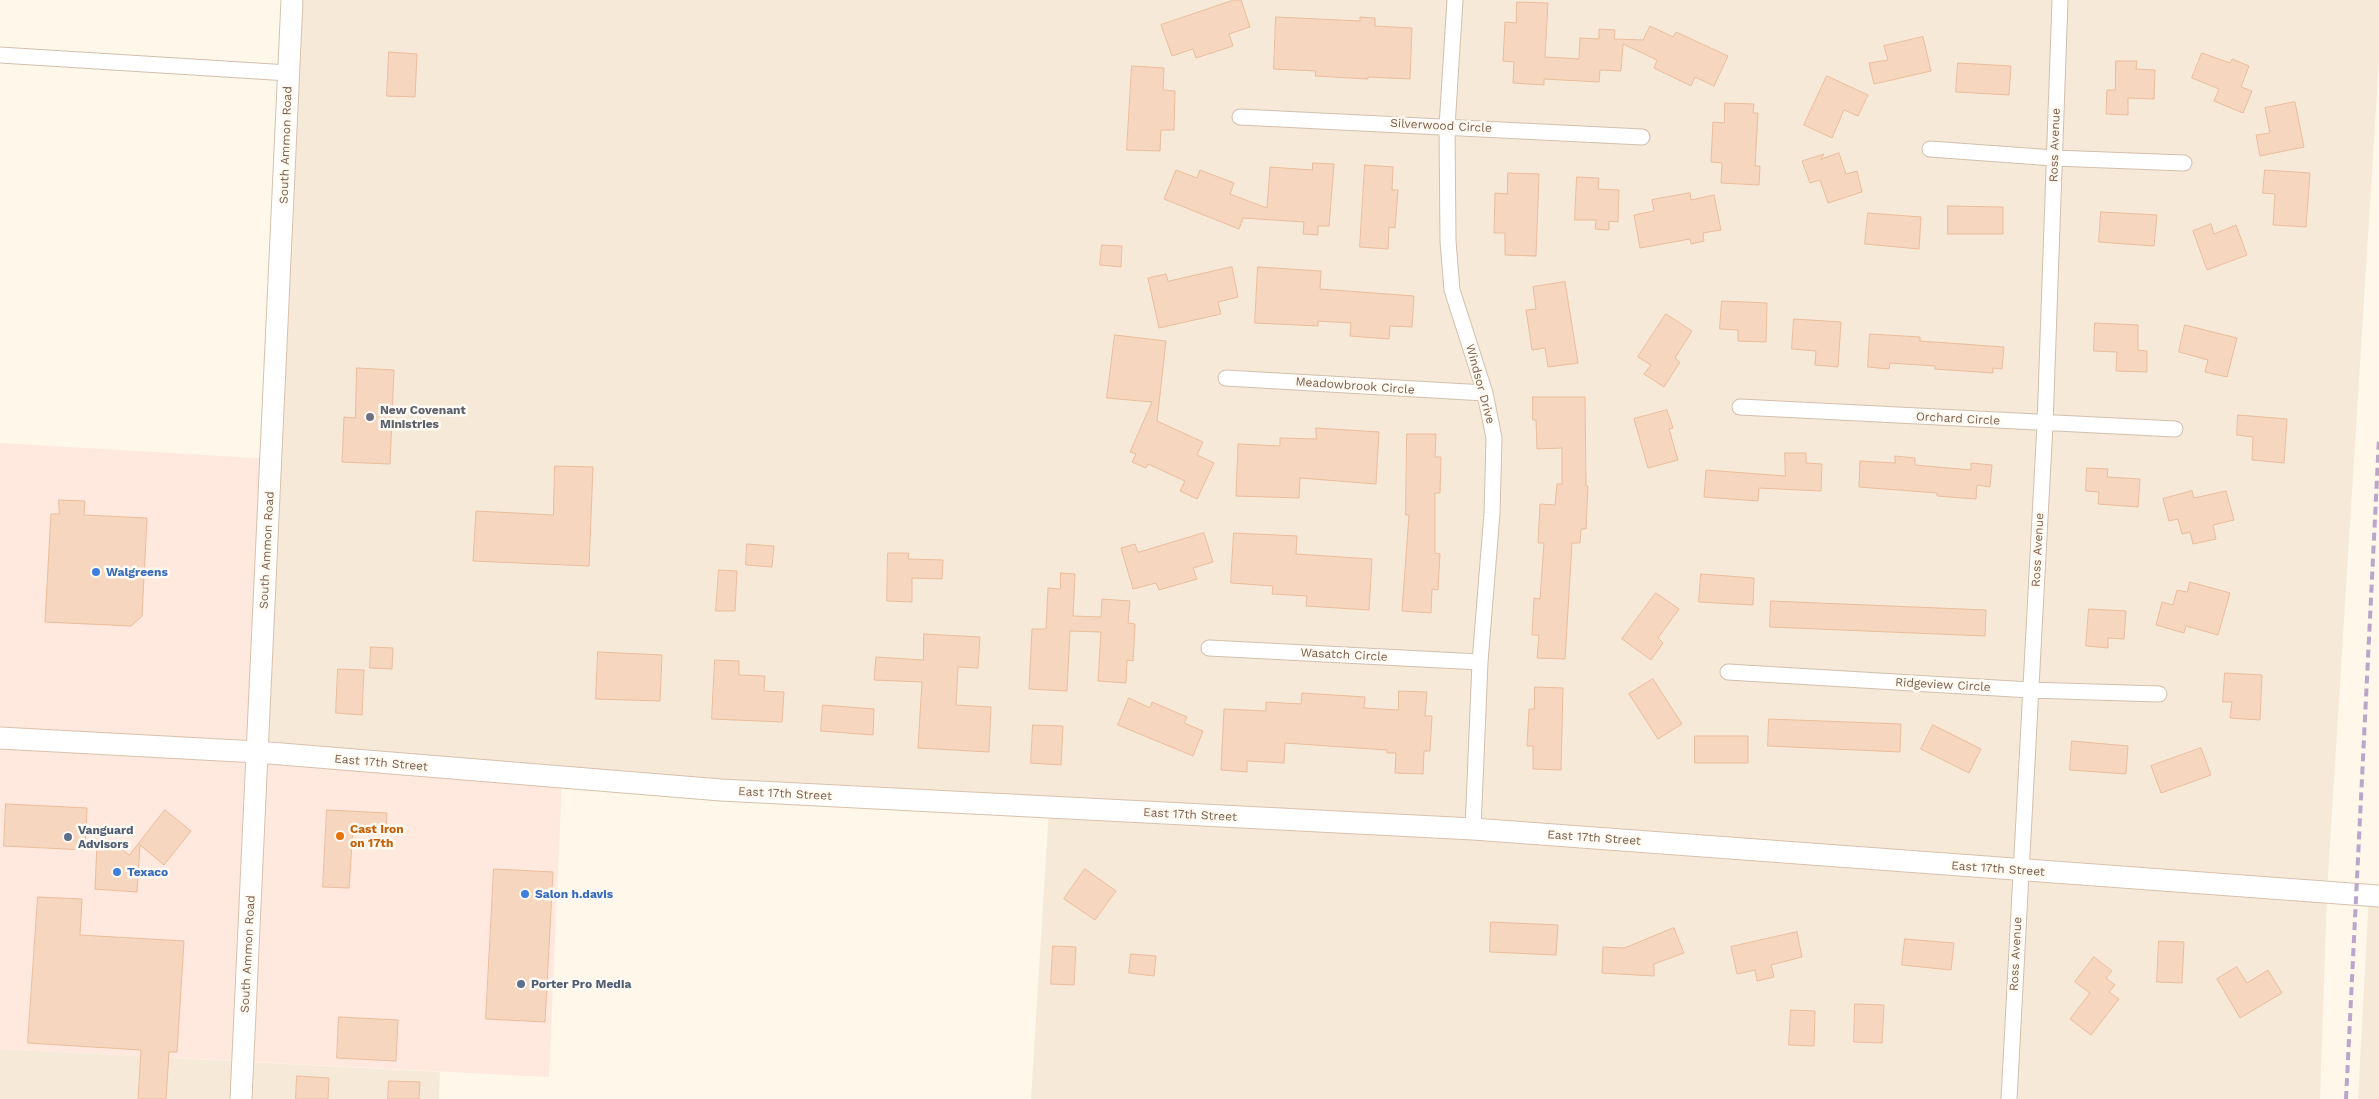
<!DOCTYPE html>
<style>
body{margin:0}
canvas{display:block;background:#fef7ea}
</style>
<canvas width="2379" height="1099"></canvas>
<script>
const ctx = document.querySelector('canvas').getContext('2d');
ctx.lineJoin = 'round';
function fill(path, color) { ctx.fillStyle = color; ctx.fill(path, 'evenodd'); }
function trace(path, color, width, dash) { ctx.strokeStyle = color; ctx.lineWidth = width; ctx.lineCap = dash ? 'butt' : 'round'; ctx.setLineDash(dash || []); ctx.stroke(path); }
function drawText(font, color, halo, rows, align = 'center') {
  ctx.font = font + ' "Work Sans",sans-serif'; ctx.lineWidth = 5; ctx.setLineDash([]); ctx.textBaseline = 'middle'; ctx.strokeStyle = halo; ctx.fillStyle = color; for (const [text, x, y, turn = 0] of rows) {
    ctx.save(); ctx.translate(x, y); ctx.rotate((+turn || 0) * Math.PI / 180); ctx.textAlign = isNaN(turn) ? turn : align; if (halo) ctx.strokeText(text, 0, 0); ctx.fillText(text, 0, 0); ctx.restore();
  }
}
const residential = new Path2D(`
 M292 0H2379V59L2327 892 2320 1099H1031L1049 808 257 752Z
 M2369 895 2379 896V1099H2358Z
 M0 1049 440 1072 439 1099H0Z`);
const commercial = new Path2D(`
 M0 443 272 459 258 752 562 779 549 1077 0 1049Z`);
const building = new Path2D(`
 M1234 0H1241L1250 27 1229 34 1233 46 1196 58 1193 49 1172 56 1161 25Z
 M1517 2 1548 3 1545 57 1579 59 1580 38 1599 39V29L1615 30 1614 39 1643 40 1650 26 1673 37 1676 32 1728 56 1714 86 1695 77 1691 86 1654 68 1657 60 1623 44 1621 71 1600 70 1599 82 1544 79V85L1513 83 1514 62 1503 61 1505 22 1516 23Z
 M1276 17 1360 21V17L1375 18V26L1412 28 1410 79 1368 77V79L1315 76 1316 71 1274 69Z
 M1923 37 1931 71 1874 84 1869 63 1888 60 1884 46Z
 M389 52 417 54 415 97 387 96Z
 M2202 53 2230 63 2232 59 2249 66 2241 87 2252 91 2243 113 2214 101 2219 89 2192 78Z
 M2116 61H2137L2136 69 2155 70 2154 99 2128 98V115L2106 114 2107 90H2115Z
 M1958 63 2011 66 2009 95 1956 92Z
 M1132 66 1164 68 1163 90 1175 91 1174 130H1161L1160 151 1127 150Z
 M1827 76 1868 95 1858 116 1844 110 1832 138 1804 125Z
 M2295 102 2304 147 2260 156 2256 135 2270 133 2265 108Z
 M1725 103 1754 104 1753 113H1758L1755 166H1760L1759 185 1721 183 1722 163 1711 162 1713 122 1724 123Z
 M1839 153 1846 174 1857 171 1862 192 1828 203 1820 180 1810 183 1802 161 1824 154 1821 159Z
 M1313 163 1334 164 1329 226H1318V235L1303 234 1304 222 1243 218 1239 229 1164 199 1176 170 1197 178 1200 170 1234 183 1230 194 1267 208 1270 167 1312 170Z
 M1365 165 1393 167 1392 190H1398L1395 228 1389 227 1388 249 1360 247Z
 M2265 170 2310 173 2306 227 2273 225 2275 194 2263 193Z
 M1508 173 1539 174 1536 256 1505 255V233H1494L1495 193 1507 194Z
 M1577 177 1599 178 1598 189 1619 190 1618 222 1609 221V230L1595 229 1596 220H1575Z
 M1690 193 1691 200 1714 195 1721 230 1703 233 1704 241 1691 244 1690 239 1640 248 1634 215 1654 211 1652 200Z
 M1948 206 2003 207V234H1948Z
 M2101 212 2157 215 2154 246 2099 242Z
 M1868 213 1921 217 1919 249 1865 244Z
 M2211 224 2214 234 2236 225 2247 255 2207 270 2193 231Z
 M1102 245 1122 246 1121 267 1100 265Z
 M1232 267 1238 297 1218 302 1221 314 1159 328 1148 278 1166 274 1168 281Z
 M1258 267 1321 271 1320 289 1414 296 1412 327 1390 326 1389 339 1350 336 1351 323 1318 321V326L1255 323Z
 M1565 282 1578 363 1548 367 1545 348 1532 350 1526 310 1536 309 1533 287Z
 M1722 301 1767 303 1766 342 1738 341V330L1720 329Z
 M1666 314 1692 331 1675 358 1680 362 1664 387 1644 374 1651 365 1638 357Z
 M1794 319 1841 322 1838 367 1815 365 1816 351 1792 349Z
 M2095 323 2138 325V350L2147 351V372L2116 371 2117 352 2094 351Z
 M2185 325 2237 338 2227 377 2205 372 2208 360 2179 352Z
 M1870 334 1920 337V341L2004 347 2002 369 1993 368V373L1935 369V366L1890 363 1889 369 1868 367Z
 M1115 335 1166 341 1157 421 1203 442 1197 455 1214 463 1197 499 1180 491 1185 481 1148 464 1146 468 1132 462 1136 454 1130 452 1152 402 1107 398Z
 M357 368 394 370 390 464 342 462 344 417 355 418Z
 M1533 397H1585L1586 486H1588L1586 529H1581L1580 543H1572L1565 659 1537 658 1539 635H1532L1534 598 1540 599 1544 543H1538L1540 504 1555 505 1557 484H1562V448L1537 449 1536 420H1533Z
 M1667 410 1673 428 1669 429 1678 460 1648 468 1634 419Z
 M2238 415 2287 419 2284 463 2252 460 2253 437 2237 435Z
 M1316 428 1379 432 1376 484 1300 478 1299 498 1236 496 1238 444 1280 446V438L1316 439Z
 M1407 434H1436L1435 457H1441L1440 493H1435V553L1440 554 1438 590 1432 589 1431 613 1402 611 1409 515H1406Z
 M1785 453H1806V463L1822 464 1821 491 1759 488 1758 501 1704 497 1706 470 1785 476Z
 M1895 456 1915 458V465L1971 470V463L1992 465 1990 487 1977 485 1976 499 1937 496V493L1859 487 1860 461 1895 463Z
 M555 466 593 467 589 566 473 561 476 511 553 515Z
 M2087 468 2108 469 2107 477 2140 479 2138 507 2098 504 2099 492 2086 491Z
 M2192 491 2194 498 2226 491 2234 520 2213 525 2216 539 2193 544 2190 532 2182 534 2178 519 2169 521 2163 499Z
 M59 500 85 501 84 515 147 518 142 616 131 626 45 622 51 514H59Z
 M1204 533 1213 562 1193 568 1197 579 1159 590 1156 583 1133 589 1121 548 1135 544 1138 552Z
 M1234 533 1297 536 1296 554 1372 559 1369 610 1306 606 1307 596 1272 594 1273 586 1231 583Z
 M747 544 774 546 772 567 746 565Z
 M888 553H909L908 559 943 560 942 579 912 578V602L887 601Z
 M719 570 737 571 735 611H716Z
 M1061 573 1075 574 1073 616 1101 617 1102 599 1130 601 1128 623 1135 624 1133 661 1127 660 1126 683 1098 681 1101 632 1070 631 1067 691 1029 689 1032 629H1046L1048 588 1060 589Z
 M1701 574 1754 578 1753 605 1699 602Z
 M2190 582 2230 593 2218 635 2186 626 2184 633 2156 625 2162 602 2173 605 2177 590 2187 592Z
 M1656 593 1679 609 1658 638 1663 643 1651 660 1622 639Z
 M1771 601 1986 610 1985 636 1770 627Z
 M2089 609 2126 611 2124 639 2108 638V648L2086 646Z
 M924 634 980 637 978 668 958 667 956 705 991 707 989 752 918 748 922 682 874 680 876 657 923 660Z
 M371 647 393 648 392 669 370 668Z
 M598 652 662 655 660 701 596 699Z
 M715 660 739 661V675L765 676 764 691 784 692 782 722 712 719Z
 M338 669 364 670 362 715 336 713Z
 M2225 673 2262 675 2260 720 2230 718 2232 702H2223Z
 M1653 679 1682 724 1658 739 1629 694Z
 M1535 687 1563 688 1561 770 1533 769V746H1527L1529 709H1534Z
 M1399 691 1427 692 1425 716H1432L1430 751H1424L1423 774 1395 773 1396 753H1387V750L1285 743 1284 763 1247 761V772L1221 770 1224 709 1266 711V702L1301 704 1302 693 1365 697 1364 708 1398 710Z
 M1129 698 1150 708 1152 702 1187 717 1184 723 1203 731 1193 756 1118 725Z
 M823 705 874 709 873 735 821 731Z
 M1769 719 1901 724 1900 752 1768 746Z
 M1033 725 1063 726 1061 765 1031 763Z
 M1933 725 1981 749 1969 773 1921 749Z
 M1695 736H1748V763H1695Z
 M2072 741 2128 746 2126 774 2070 770Z
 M2201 748 2211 775 2161 793 2151 766Z
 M6 804 87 808 85 850 4 846Z
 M165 810 191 831 164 865 140 845 137 892 95 889 97 844 117 845 129 855Z
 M327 810 387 813 386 830 353 828 349 888 323 887Z
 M494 869 553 872 545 1022 486 1019Z
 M1085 869 1116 891 1095 920 1064 899Z
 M38 897 82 899 80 935 184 941 177 1052H169L166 1099H138L141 1050 28 1043Z
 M1491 922 1558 925 1556 955 1490 952Z
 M1674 928 1684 953 1654 964V976L1602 973 1603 947 1624 948Z
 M1797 932 1802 957 1771 965 1774 977 1757 981 1755 970 1737 974 1731 947Z
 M1905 939 1954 943 1951 970 1902 965Z
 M2159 941 2184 942 2182 983 2157 982Z
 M1053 946 1076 947 1074 985 1051 984Z
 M1131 954 1156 956 1154 976 1129 973Z
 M2094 957 2112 971 2106 978 2115 985 2109 992 2119 999 2091 1035 2070 1019 2090 993 2075 982Z
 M2237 967 2247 983 2268 970 2282 993 2240 1018 2217 979Z
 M1855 1004 1884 1005 1882 1043 1854 1042Z
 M1791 1010 1815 1011 1814 1046 1789 1045Z
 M339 1017 398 1020 396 1061 337 1058Z
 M297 1076 329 1078 328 1099H296Z
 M389 1081 420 1082 419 1099H388Z`);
const minor = new Path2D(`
 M1455 0 1447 127 1448 241 1452 290 1485 393 1494 438 1492 513 1480 662 1473 829
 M0 55 289 73
 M1240 117 1642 137
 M1930 149 2054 158 2184 163
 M1226 378 1485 393
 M1740 407 2175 429
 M1209 648 1480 662
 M1728 672 2030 690 2159 694
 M2009 1099 2045 424 2060 0`);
const secondary = new Path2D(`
 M0 738 257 752 721 790 1473 829 2379 896
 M241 1099 292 0`);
const rail = new Path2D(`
 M2346 1099 2379 438`);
const markers = [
 [370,417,5,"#6b7280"],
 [96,572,5,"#3f7fe0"],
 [340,836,5,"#e8710a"],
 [68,837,5,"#5c6f8a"],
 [117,872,5,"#3f7fe0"],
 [525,894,5,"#3f7fe0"],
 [521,984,5,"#5c6f8a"]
];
const streetNames = [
 ["Silverwood Circle",1441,126,3],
 ["South Ammon Road",286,145,-88],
 ["Ross Avenue",2055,145,-88],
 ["Windsor Drive",1480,384,75],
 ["Meadowbrook Circle",1355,386,4],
 ["Orchard Circle",1958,419,3],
 ["South Ammon Road",267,550,-87],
 ["Ross Avenue",2038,550,-87],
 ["Wasatch Circle",1344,655,3],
 ["Ridgeview Circle",1943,685,3],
 ["East 17th Street",381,763,5],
 ["East 17th Street",785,794,3],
 ["East 17th Street",1190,815,3],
 ["East 17th Street",1594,838,4],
 ["East 17th Street",1998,869,4],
 ["South Ammon Road",248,954,-87],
 ["Ross Avenue",2016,954,-87]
];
const worshipNames = [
 ["New Covenant",380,410],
 ["Ministries",380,424]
];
const shopNames = [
 ["Walgreens",106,572],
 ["Texaco",127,872],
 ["Salon h.davis",535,894]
];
const foodNames = [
 ["Cast Iron",350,829],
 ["on 17th",350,843]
];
const serviceNames = [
 ["Vanguard",78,830],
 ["Advisors",78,844],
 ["Porter Pro Media",531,984]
];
fill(residential, '#f7e9d7');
fill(commercial, '#ffe8dd');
fill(building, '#f6d6be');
trace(building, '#ebbd9d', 1);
trace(minor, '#d3bfad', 17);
trace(secondary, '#d8c1ac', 23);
trace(minor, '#fff', 15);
trace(secondary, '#fff', 21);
trace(rail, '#bba5cb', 4, [8, 5]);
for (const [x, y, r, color] of markers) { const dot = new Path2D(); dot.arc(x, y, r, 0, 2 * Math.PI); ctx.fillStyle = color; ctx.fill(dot); trace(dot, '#fffaf2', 2); }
drawText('12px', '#7d5d49', '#fffaf2', streetNames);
drawText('bold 12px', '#5b616d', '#fffaf2', worshipNames, 'left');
drawText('bold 12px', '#366cbe', '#fffaf2', shopNames, 'left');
drawText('bold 12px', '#c56008', '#fffaf2', foodNames, 'left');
drawText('bold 12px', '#4e5e75', '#fffaf2', serviceNames, 'left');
</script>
